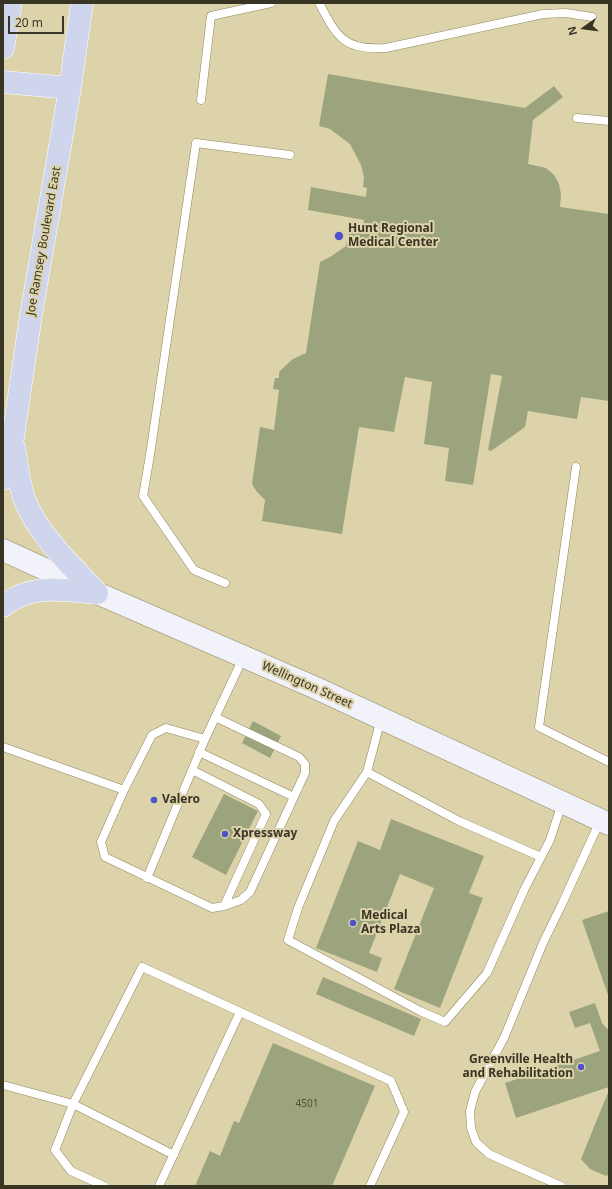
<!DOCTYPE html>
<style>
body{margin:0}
#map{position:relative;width:612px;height:1189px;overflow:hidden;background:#dcd3aa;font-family:"Noto Sans",sans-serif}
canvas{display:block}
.frame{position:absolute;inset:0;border:4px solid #393525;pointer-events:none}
.north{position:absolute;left:564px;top:8px;width:40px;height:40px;-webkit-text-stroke:3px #dcd3aa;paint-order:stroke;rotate:256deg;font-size:11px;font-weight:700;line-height:16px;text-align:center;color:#393525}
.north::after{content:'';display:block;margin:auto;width:14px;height:18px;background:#393525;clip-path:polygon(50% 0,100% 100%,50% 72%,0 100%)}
.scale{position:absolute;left:8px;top:16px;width:56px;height:18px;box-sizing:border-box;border:2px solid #393525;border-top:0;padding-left:5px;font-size:12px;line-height:14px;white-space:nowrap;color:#393525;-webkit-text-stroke:3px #dcd3aa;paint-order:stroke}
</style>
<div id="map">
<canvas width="612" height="1189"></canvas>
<div class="frame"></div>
<div class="north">N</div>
<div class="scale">20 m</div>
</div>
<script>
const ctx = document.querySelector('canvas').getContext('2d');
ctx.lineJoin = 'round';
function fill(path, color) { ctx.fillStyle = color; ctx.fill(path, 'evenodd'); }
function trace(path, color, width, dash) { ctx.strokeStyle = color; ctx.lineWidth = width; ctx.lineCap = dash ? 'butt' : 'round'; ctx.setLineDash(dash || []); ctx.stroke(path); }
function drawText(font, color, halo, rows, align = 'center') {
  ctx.font = font + ' "Noto Sans",sans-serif'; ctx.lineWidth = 4; ctx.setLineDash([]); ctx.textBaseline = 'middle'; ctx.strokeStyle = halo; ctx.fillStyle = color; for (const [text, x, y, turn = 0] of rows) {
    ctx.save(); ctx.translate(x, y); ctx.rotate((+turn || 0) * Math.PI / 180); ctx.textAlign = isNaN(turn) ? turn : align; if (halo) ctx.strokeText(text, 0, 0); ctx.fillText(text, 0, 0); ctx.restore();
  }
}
const building = new Path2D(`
 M328 74 525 108 554 86 563 97 533 120 528 164 546 168 554 175 559 184 561 194 560 207 609 214V401L581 397 577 419 528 411 525 427 491 451 488 450 502 376 491 374 473 485 445 481 449 448 424 444 432 382 405 377 394 432 359 427 342 534 262 521 265 500 257 492 252 484 260 427 274 430 279 390 273 389 275 378H279V372L285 366 293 359 306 353 320 262 330 257 346 246 350 227 362 230 364 220 308 210 311 187 366 197 367 188 363 187 364 177 361 165 350 144 330 129 319 126Z
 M253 721 281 736 270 758 242 743Z
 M224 794 258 811 226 875 192 857Z
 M391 819 484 856 469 893 483 898 440 1008 394 989 434 888 400 874 369 953 382 958 377 972 316 948 358 841 380 850Z
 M609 911V998L582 920Z
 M323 977 421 1019 414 1036 316 994Z
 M595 1003 602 1023 609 1031V1087L516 1118 505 1083 600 1051 590 1023 575 1028 569 1012Z
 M273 1043 375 1086 332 1186H195L210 1151 220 1156 234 1121 239 1123Z
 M609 1090V1174L606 1176 590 1169 581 1159Z`);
const lane = new Path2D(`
 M319 3C337 37 344 51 386 48L543 14 566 13 592 17
 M201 100 211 16 271 3
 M577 118 609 121
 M576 467 539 727 609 762
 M225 583 194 570 143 496 150 455 196 143 290 155
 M215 717 299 757 305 764V773L250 892 241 900 224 906
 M381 719 367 772 334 821 298 908 288 940 420 1011 445 1022 487 973 525 888 550 840 562 803
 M3 747 124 790 152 735 166 728 205 739 243 658
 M199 752 294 797
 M367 772 459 821 541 857
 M124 790 101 842 105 857 212 908 224 906 266 814 259 804 192 770
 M147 878 205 739
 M3 1085 73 1104 174 1155
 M104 1186 71 1171 55 1150 73 1104 142 967 391 1081 404 1112 370 1186
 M159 1186 240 1012
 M561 1186 509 1163 489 1154 476 1142 471 1128 470 1111 475 1092 504 1038 543 943 562 904 600 821`);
const secondary = new Path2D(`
 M3 550 97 593 316 688 609 824`);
const highway = new Path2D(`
 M3 48 11 3
 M3 82 70 88
 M14 447C17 464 19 486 25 501 40 537 71 565 97 593
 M3 479 13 437 31 315 70 88 82 3
 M3 606C32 583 62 590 97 593`);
const markers = [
 [339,236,5,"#4f53c9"],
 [154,800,4,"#4f53c9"],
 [225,834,4,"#4f53c9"],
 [353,923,4,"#4f53c9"],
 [581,1067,4,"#4f53c9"]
];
const numberNames = [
 ["4501",307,1104]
];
const poiNames = [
 ["Hunt Regional",348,229],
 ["Medical Center",348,243],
 ["Valero",162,800],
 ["Xpressway",233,834],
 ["Medical",361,916],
 ["Arts Plaza",361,930],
 ["Greenville Health",573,1060,"right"],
 ["and Rehabilitation",573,1074,"right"]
];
const streetNames = [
 ["Joe Ramsey Boulevard East",44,241,-80],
 ["Wellington Street",307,685,24]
];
fill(building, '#9ca47d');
trace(lane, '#908761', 9);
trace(secondary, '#908761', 23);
trace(highway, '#fff', 23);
trace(lane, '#fff', 8);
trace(secondary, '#f1f2fa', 22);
trace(highway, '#d0d5ee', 22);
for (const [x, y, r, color] of markers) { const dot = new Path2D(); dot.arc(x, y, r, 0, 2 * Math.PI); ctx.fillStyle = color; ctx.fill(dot); trace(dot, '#dcd3aa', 1.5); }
drawText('10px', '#52513b', null, numberNames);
drawText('bold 12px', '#393525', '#dcd3aa', poiNames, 'left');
drawText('12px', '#393525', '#dcd3aa', streetNames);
</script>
